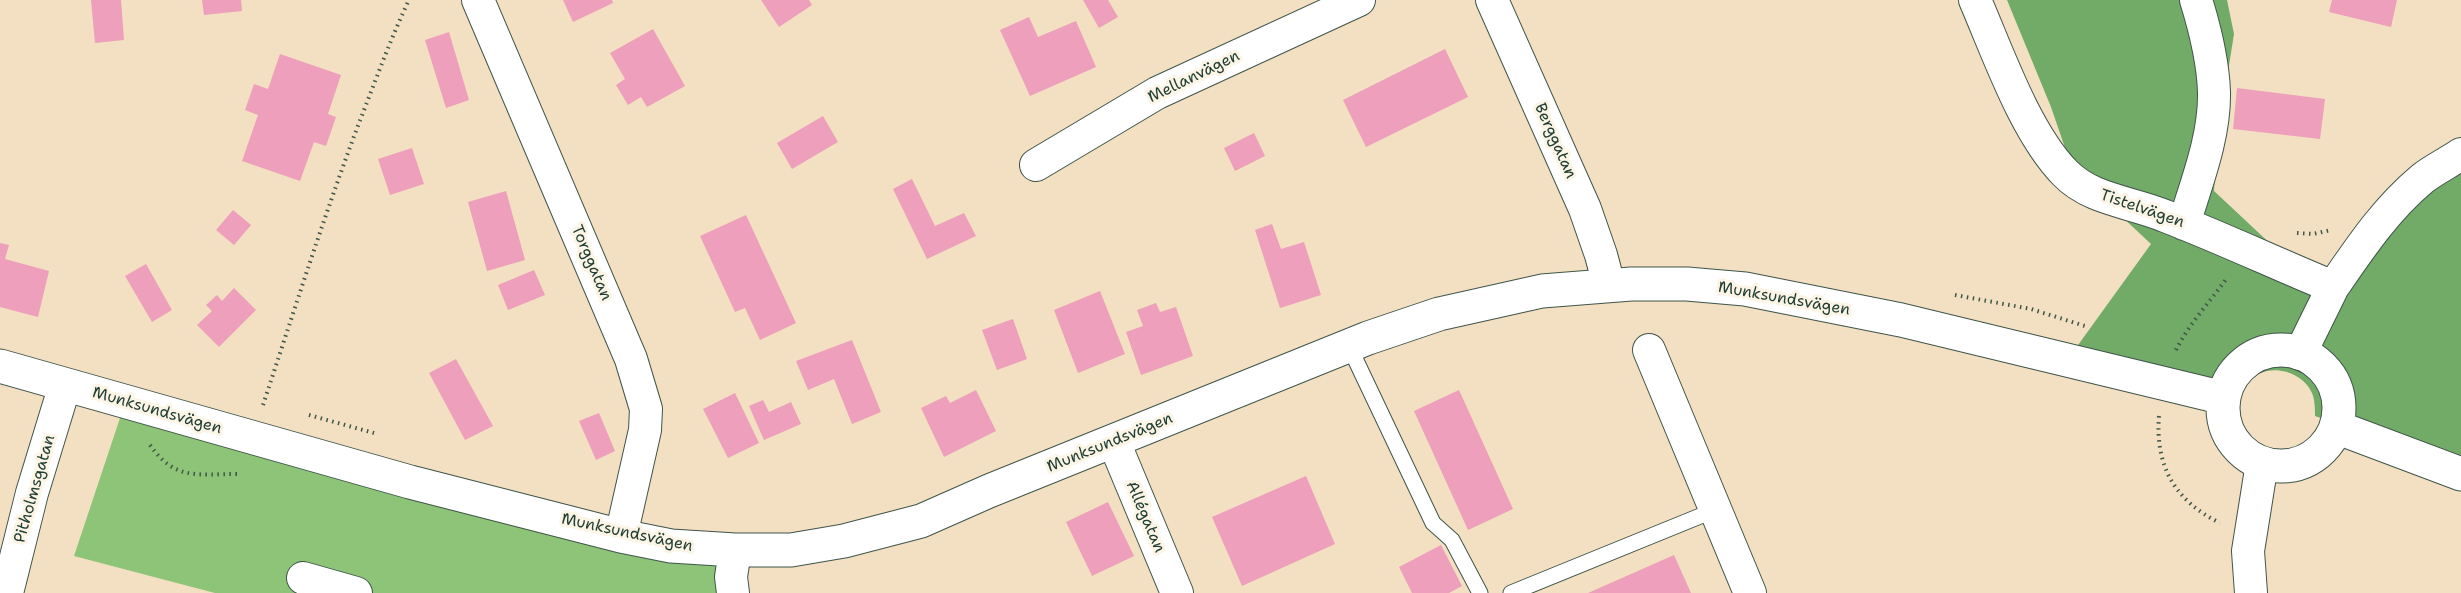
<!DOCTYPE html>
<meta charset="utf-8">
<style>
body{margin:0}
canvas{display:block;background:#f3dfc1}
</style>
<canvas width="2461" height="593"></canvas>
<script>
const ctx = document.querySelector('canvas').getContext('2d');
ctx.lineJoin = 'round';
function fill(path, color) { ctx.fillStyle = color; ctx.fill(path, 'evenodd'); }
function trace(path, color, width, dash) { ctx.strokeStyle = color; ctx.lineWidth = width; ctx.lineCap = dash ? 'butt' : 'round'; ctx.setLineDash(dash || []); ctx.stroke(path); }
function drawText(font, color, halo, rows, align = 'center') {
  ctx.font = font + ' "Shantell Sans",sans-serif'; ctx.lineWidth = 6; ctx.setLineDash([]); ctx.textBaseline = 'middle'; ctx.strokeStyle = halo; ctx.fillStyle = color; for (const [text, x, y, turn = 0] of rows) {
    ctx.save(); ctx.translate(x, y); ctx.rotate((+turn || 0) * Math.PI / 180); ctx.textAlign = isNaN(turn) ? turn : align; if (halo) ctx.strokeText(text, 0, 0); ctx.fillText(text, 0, 0); ctx.restore();
  }
}
const green = new Path2D(`
 M126 400 724 544 730 593H215L74 556Z`);
const forest = new Path2D(`
 M2007 0H2227L2234 34 2218 134 2214 191 2292 264 2339 280 2394 214 2461 174V472L2424 455 2315 416C2315 409 2315 400 2312 393 2302 370 2266 361 2248 382 2245 387 2243 394 2240 399L2166 384 2073 352 2151 244 2073 171 2051 107Z`);
const building = new Path2D(`
 M91 0H121L124 40 95 43Z
 M202 0H241L242 11 204 15Z
 M563 0H612L613 3 573 22Z
 M761 0H809L812 5 779 27Z
 M1083 0H1108L1118 17 1099 28Z
 M2332 0H2397L2391 27 2329 12Z
 M1029 17 1038 37 1076 21 1096 67 1030 96 1000 30Z
 M653 29 685 86 647 107 641 97 628 105 616 85 625 79 610 53Z
 M449 32 469 100 446 108 425 40Z
 M1445 49 1468 97 1366 147 1343 100Z
 M280 54 341 75 328 114 336 117 326 146 314 142 300 181 242 161 258 115 245 110 254 84 268 89Z
 M2237 88 2325 99 2320 139 2233 129Z
 M823 116 838 142 792 169 777 143Z
 M1254 133 1265 156 1235 171 1224 148Z
 M412 148 424 184 390 195 378 159Z
 M912 179 935 226 964 213 976 236 927 259 893 189Z
 M506 191 525 260 487 271 468 202Z
 M233 210 251 225 234 245 216 230Z
 M746 215 796 323 760 340 745 308 735 312 700 236Z
 M1272 224 1281 249 1304 242 1321 295 1280 308 1255 230Z
 M0 243 9 245 5 259 49 271 38 317 0 307Z
 M146 264 172 310 152 322 125 276Z
 M534 270 545 295 508 310 498 285Z
 M234 288 256 310 219 347 197 325 212 311 206 305 217 295 222 301Z
 M1100 291 1125 354 1078 373 1054 310Z
 M1156 303 1160 312 1176 307 1193 356 1141 375 1126 332 1143 326 1137 310Z
 M1013 319 1027 359 997 370 982 330Z
 M852 340 881 412 852 424 834 379 808 390 796 361Z
 M456 359 493 426 465 440 429 373Z
 M976 390 996 431 944 457 921 408 946 396 950 403Z
 M1459 390 1513 509 1468 530 1414 411Z
 M735 393 759 443 728 458 703 409Z
 M763 400 769 412 791 402 801 424 764 440 749 406Z
 M599 413 615 451 596 460 579 421Z
 M1306 476 1335 544 1242 586 1212 517Z
 M1108 502 1134 556 1092 576 1066 522Z
 M1441 545 1462 586 1449 593H1412L1399 567Z
 M1674 555 1691 593H1588Z`);
const path = new Path2D(`
 M2297 233 2313 234 2331 230
 M1955 295 2031 309 2088 327
 M2176 350C2189 324 2209 303 2227 278
 M263 405C294 311 324 216 359 123 375 82 390 40 409 0
 M309 415 374 433
 M2159 416C2155 466 2175 501 2220 523
 M150 445C175 481 198 474 237 474`);
const lane = new Path2D(`
 M1349 346 1433 523 1452 540 1480 593
 M1511 593 1715 510`);
const street = new Path2D(`
 M478 0 631 359 646 409 645 430 621 536
 M1492 0 1585 209 1601 255 1609 285
 M1975 0C1998 53 2025 132 2065 173 2091 200 2132 202 2165 216 2222 238 2277 264 2333 287L2300 354
 M1036 165 1157 93 1359 0
 M2184 224C2197 181 2215 136 2214 92 2213 61 2205 29 2196 0
 M2333 287C2360 248 2385 210 2422 179 2433 170 2448 163 2461 154
 M1649 350 1750 593
 M1114 442 1177 593
 M303 578 356 593
 M7 593 32 493 65 385
 M733 593 731 577 735 550
 M2251 593 2248 551 2262 463`);
const secondary = new Path2D(`
 M2223 408a58 58 0 1 1 116 0a58 58 0 1 1-116 0Z
 M0 366 410 482 621 536 671 546 735 550H791L844 541 921 521 989 491 1368 338 1439 314 1542 291 1631 284H1687L1745 289 1901 320 2224 398
 M2336 427 2461 474`);
const streetNames = [
 ["Mellanvägen",1194,77,-26],
 ["Berggatan",1555,141,66],
 ["Tistelvägen",2142,209,19],
 ["Torggatan",591,263,67],
 ["Munksundsvägen",1784,299,10],
 ["Munksundsvägen",157,411,16],
 ["Munksundsvägen",1110,443,-22],
 ["Pitholmsgatan",35,489,-74],
 ["Allégatan",1145,517,67],
 ["Munksundsvägen",627,533,12]
];
fill(green, '#8ec477');
fill(forest, '#72aa68');
fill(building, '#ed9fbb');
trace(lane, '#3f5549', 17);
trace(street, '#3f5549', 34);
trace(secondary, '#3f5549', 35);
trace(path, '#3f5549', 4, [1.5, 4.5]);
trace(lane, '#fff', 15);
trace(street, '#fff', 32);
trace(secondary, '#fff', 33);
drawText('16px', '#1f3d34', '#fcf5e5', streetNames);
</script>
